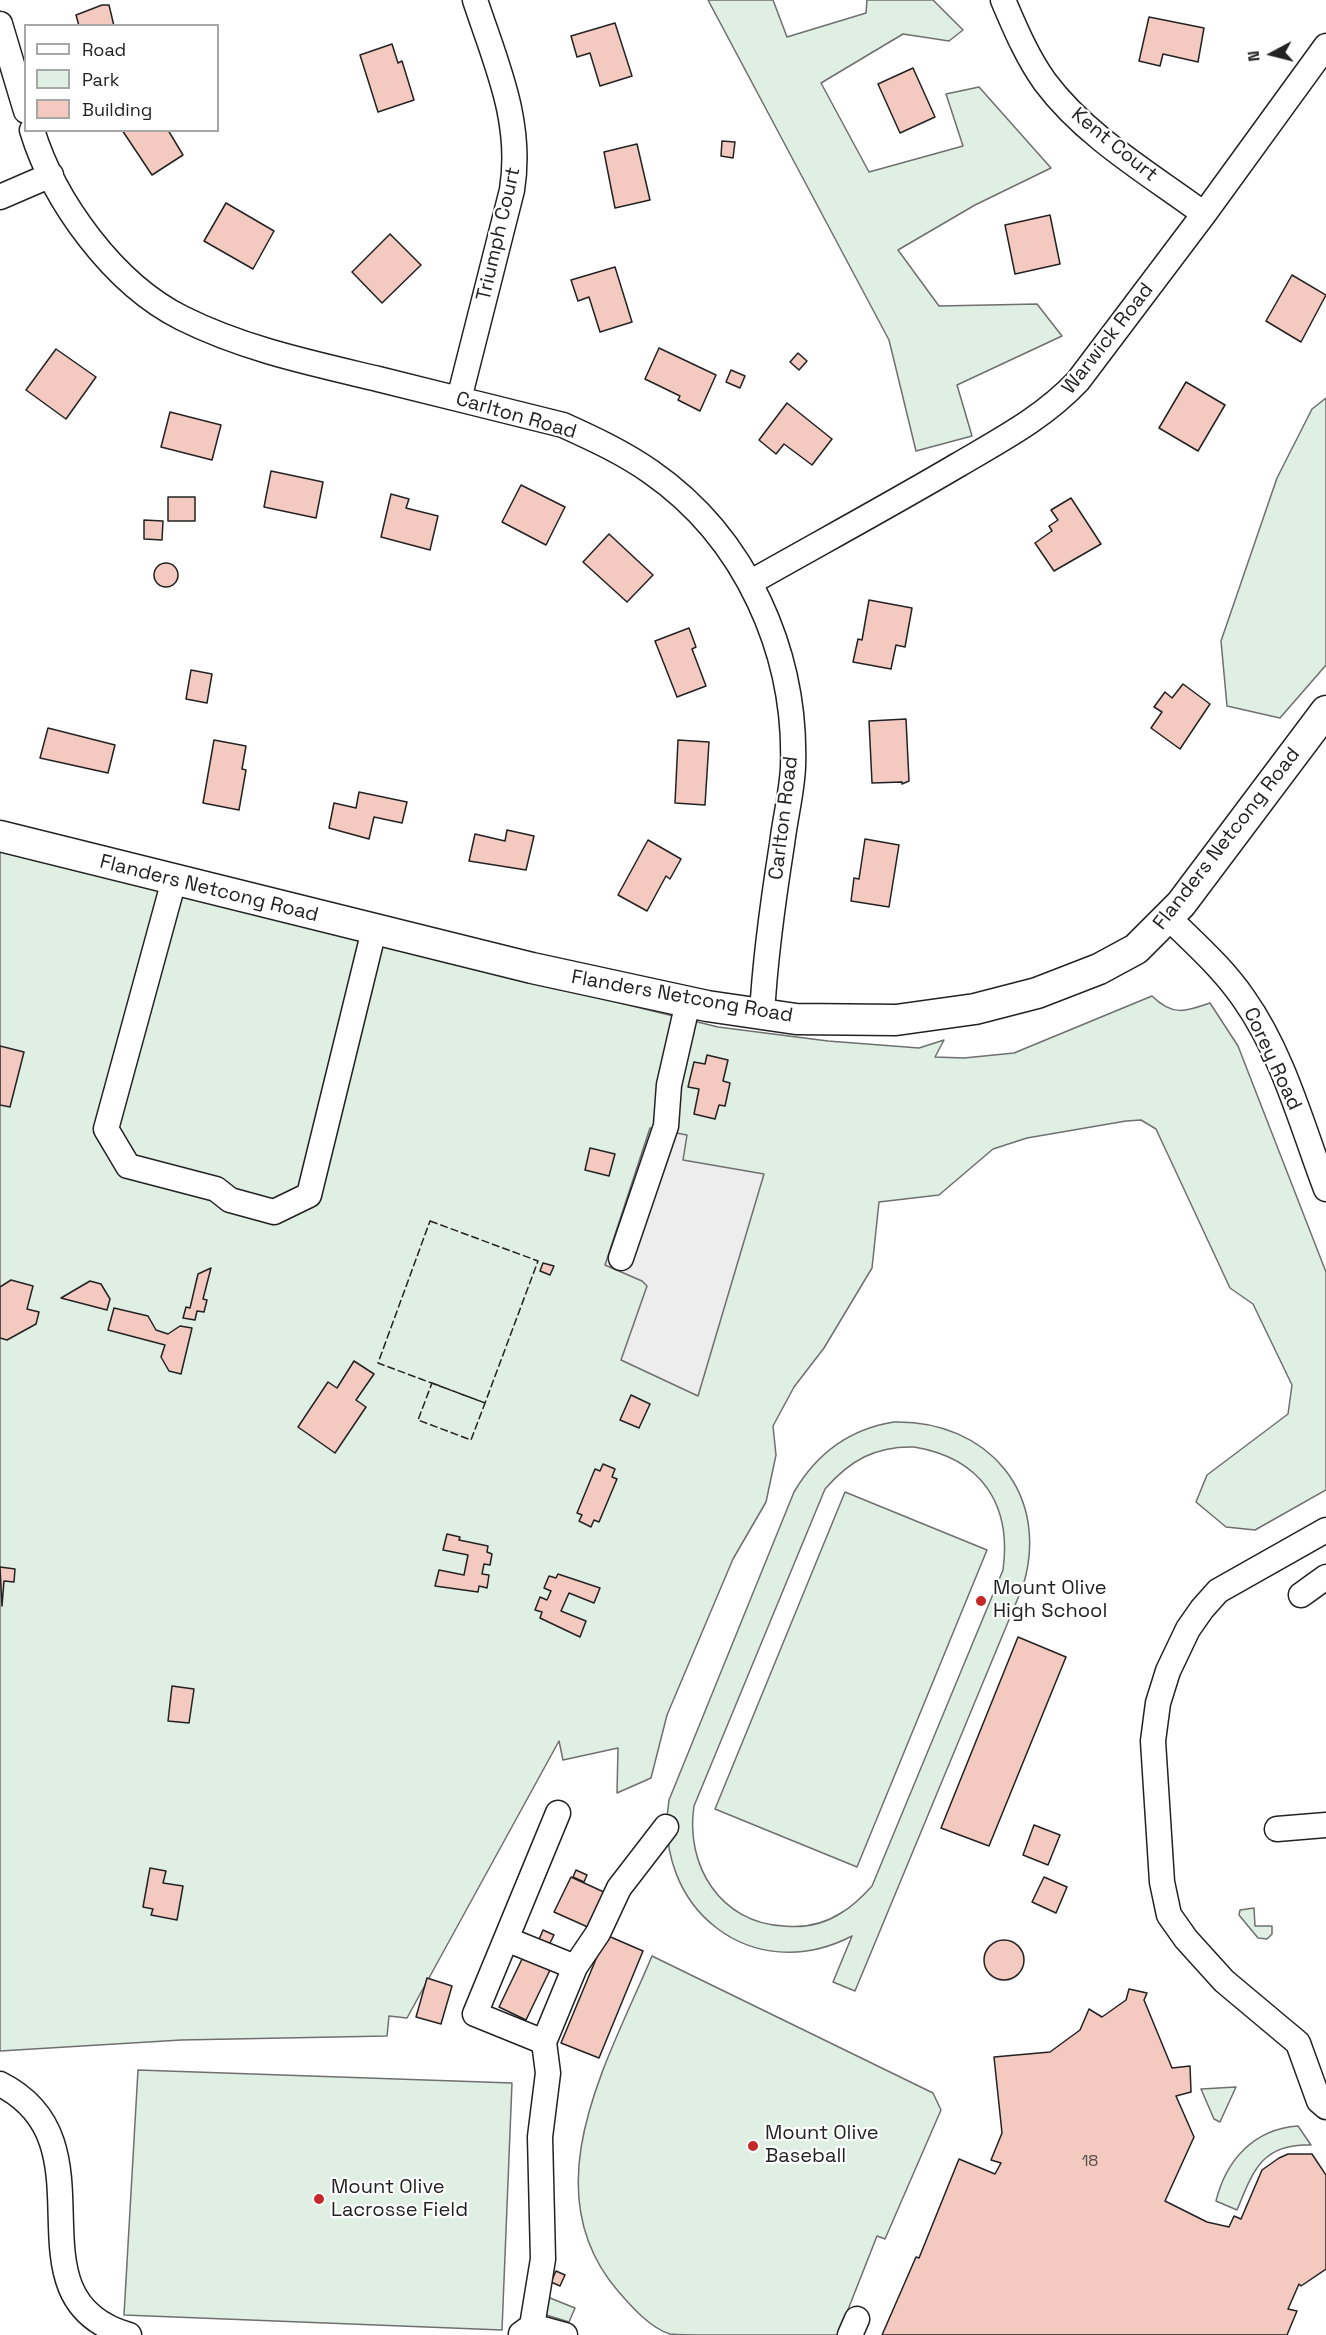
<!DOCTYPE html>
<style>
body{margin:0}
#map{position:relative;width:1326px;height:2335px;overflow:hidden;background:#fff;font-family:"Space Grotesk",sans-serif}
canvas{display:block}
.legend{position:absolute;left:24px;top:24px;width:195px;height:108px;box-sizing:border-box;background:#fff;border:2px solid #a7a7a7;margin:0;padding:8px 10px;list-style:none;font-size:18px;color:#222}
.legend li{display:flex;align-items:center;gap:12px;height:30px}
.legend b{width:30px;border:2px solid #a7a7a7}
.north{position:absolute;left:1242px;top:24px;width:60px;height:60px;-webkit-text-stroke:4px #fff;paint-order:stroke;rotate:263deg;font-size:16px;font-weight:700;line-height:24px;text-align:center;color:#222}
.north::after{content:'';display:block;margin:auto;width:21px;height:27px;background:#222;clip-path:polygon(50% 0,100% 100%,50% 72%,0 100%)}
</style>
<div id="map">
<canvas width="1326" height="2335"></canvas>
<ul class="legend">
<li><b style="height:8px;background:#fff"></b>Road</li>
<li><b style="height:16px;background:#e0efe3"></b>Park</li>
<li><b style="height:16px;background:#f3c9c0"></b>Building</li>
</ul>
<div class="north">N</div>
</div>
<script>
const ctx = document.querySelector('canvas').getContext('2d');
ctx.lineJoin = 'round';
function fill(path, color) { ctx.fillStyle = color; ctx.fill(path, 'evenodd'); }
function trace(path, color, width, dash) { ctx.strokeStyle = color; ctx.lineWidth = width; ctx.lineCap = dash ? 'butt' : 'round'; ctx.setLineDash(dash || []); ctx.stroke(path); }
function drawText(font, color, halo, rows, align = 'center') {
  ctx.font = font + ' "Space Grotesk",sans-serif'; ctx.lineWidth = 4.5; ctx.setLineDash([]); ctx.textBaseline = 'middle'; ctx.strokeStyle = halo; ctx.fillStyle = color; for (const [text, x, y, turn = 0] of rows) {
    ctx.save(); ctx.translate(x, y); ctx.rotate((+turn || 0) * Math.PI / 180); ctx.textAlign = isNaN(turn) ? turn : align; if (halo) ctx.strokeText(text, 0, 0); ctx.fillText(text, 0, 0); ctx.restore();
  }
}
const green = new Path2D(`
 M708 0H773L787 37 866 13 867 0H933L963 30 949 41 903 34 821 83 869 172 963 146 946 94 979 87 1051 168 975 205 898 250 939 306 1037 304 1062 336 957 385 972 436 916 451 889 340Z
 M1326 398V665L1280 718 1227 706 1221 641 1277 478 1312 409Z
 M0 851 718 1027 828 1041 919 1048 944 1040 935 1057 964 1058 1014 1053 1152 996C1172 1016 1185 1012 1210 1003L1238 1046 1326 1272V1490L1255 1530 1226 1527 1196 1502 1207 1475 1288 1414 1292 1385 1253 1304 1230 1288 1156 1129 1141 1120 1126 1121 1027 1138 993 1149 939 1195 879 1202 872 1268 824 1348 794 1387 773 1426 776 1455 766 1502 733 1559 667 1715 651 1778 617 1793 618 1748 563 1760 559 1741 407 2018 389 2016 387 2036 181 2040 0 2051Z
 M894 1422C988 1420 1051 1494 1023 1586L855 1991 833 1982 852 1936C752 1988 652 1908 669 1800L794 1492C817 1453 849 1429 894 1422ZM914 1447C981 1458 1012 1504 1003 1570L872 1886C863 1896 853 1906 841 1913 824 1924 803 1928 784 1926 720 1923 685 1865 694 1806L825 1489C850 1460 876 1446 914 1447Z
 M845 1492 987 1550 857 1867 715 1809Z
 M1254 1908 1255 1926H1272V1934L1267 1939 1258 1938 1239 1915 1240 1910Z
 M652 1956 933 2093 941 2110 885 2239 877 2236 838 2335C795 2335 753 2335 711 2335 699 2335 681 2335 670 2334 650 2328 631 2306 618 2291 530 2189 609 2059 652 1956Z
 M138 2070 512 2083 502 2330 124 2315Z
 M1236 2087 1220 2122 1214 2119 1201 2089Z
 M1298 2126 1311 2145C1262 2143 1253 2171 1237 2210L1216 2201C1226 2160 1254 2129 1298 2126Z
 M550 2298 575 2308 569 2322 543 2314 547 2299Z`);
const parking = new Path2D(`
 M650 1128 687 1135 683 1160 764 1174 698 1396 621 1360 647 1286 642 1281 605 1265Z`);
const building = new Path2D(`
 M102 5H109L114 26H79L76 15Z
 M1149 17 1204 28 1198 62 1163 54 1160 66 1139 61Z
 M615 23 632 76 600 86 590 53 577 57 571 36Z
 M392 44 398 63 402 61 414 100 378 112 360 55Z
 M913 68 935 117 900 133 878 84Z
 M122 130H168L183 155 152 175Z
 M722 141 735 142 733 158 721 156Z
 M637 144 650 200 615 208 604 152Z
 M226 203 274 231 253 269 204 241Z
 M1050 215 1060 264 1015 274 1005 225Z
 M390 234 421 265 382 303 352 272Z
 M615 267 632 322 600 332 589 297 578 301 571 280Z
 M1292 275 1326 295 1301 342 1266 321Z
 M659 348 716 375 700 411 678 400 680 396 645 379Z
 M56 349 96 377 66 419 26 390Z
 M798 353 807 361 799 370 790 362Z
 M731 370 745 376 740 388 726 382Z
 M1186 382 1225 405 1198 451 1159 428Z
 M787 403 832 439 812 465 784 444 776 454 759 440Z
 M170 412 221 425 212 460 161 447Z
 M271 471 323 482 316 518 264 507Z
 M521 485 565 507 546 545 502 522Z
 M391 494 409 499 406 508 438 516 430 550 381 537Z
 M168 497H195V521H168Z
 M1071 498 1101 544 1054 571 1035 543 1052 531 1049 526 1058 520 1051 510Z
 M144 520 163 521 162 540 144 539Z
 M609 534 653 575 627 602 583 562Z
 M154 575a12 12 0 1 1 24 0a12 12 0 1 1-24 0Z
 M869 600 912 608 905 647 896 645 891 669 853 662 858 639 862 640Z
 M689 628 696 647 692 649 706 686 677 697 655 641Z
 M191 670 212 674 207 703 186 699Z
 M1183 684 1210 704 1180 749 1151 728 1162 712 1154 707 1165 692 1172 698Z
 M906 719 909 781 902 784V782L872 783 869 721Z
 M48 728 115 745 108 773 40 758Z
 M214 740 246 746 242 769 246 770 239 810 203 803Z
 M678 740 709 742 705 805 675 803Z
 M359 792 407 802 402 823 374 817 369 839 329 828 334 803 356 808Z
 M507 830 534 836 526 870 469 861 475 834 505 841Z
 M865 839 899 845 889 907 851 901 854 878 859 879Z
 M648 840 681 859 670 879 666 876 647 911 618 895Z
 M0 1046 24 1052 10 1107 0 1105Z
 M707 1055 728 1060 723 1081 730 1083 725 1106 719 1105 715 1119 694 1114 699 1089 688 1087 694 1062 705 1064Z
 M590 1148 615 1154 609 1176 585 1170Z
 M543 1263 554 1266 550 1275 540 1271Z
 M211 1268 203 1299 207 1300 204 1312 197 1311 195 1320 183 1318 186 1307 190 1308 198 1274Z
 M11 1280 33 1286 27 1309 39 1312 36 1324 7 1340 0 1338V1287Z
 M90 1281 101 1284 110 1299 107 1310 61 1298Z
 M114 1308 148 1316 156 1330 168 1334 180 1326 192 1328 181 1374 169 1371 161 1357 165 1345 108 1330Z
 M354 1361 374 1374 356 1400 366 1407 335 1453 298 1427 328 1382 337 1388Z
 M631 1395 650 1404 639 1428 620 1420Z
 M603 1464 615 1469 612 1477 617 1479 599 1522 594 1520 591 1527 579 1521 582 1515 577 1513 595 1469 600 1471Z
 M447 1534 460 1537 459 1540 488 1546 487 1552 492 1554 490 1565 484 1564 482 1574 489 1575 487 1588 479 1586 478 1592 435 1586 439 1570 464 1575 468 1555 443 1550Z
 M0 1567 15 1569 14 1582 4 1581 2 1606Z
 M558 1574 600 1588 594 1603 569 1593 561 1611 586 1621 580 1637 540 1618 542 1612 535 1610 540 1597 547 1600 551 1591 544 1588 549 1576 556 1578Z
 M1018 1637 1066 1657 989 1846 941 1828Z
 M172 1686 194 1689 189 1723 168 1721Z
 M1034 1825 1060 1835 1048 1865 1023 1855Z
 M150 1868 166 1871 163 1883 183 1886 177 1920 151 1915 153 1909 143 1907Z
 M576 1870 587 1875 584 1882 573 1877Z
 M571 1877 606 1893 590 1928 554 1912Z
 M1044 1877 1067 1887 1056 1913 1032 1902Z
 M543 1930 554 1935 548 1947 538 1942Z
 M606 1935 643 1951 599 2058 561 2043Z
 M984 1960a20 20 0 1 1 40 0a20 20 0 1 1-40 0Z
 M524 1955 551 1968 526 2020 499 2007Z
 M427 1978 452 1986 441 2024 416 2017Z
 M1129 1989 1147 1993 1144 2000 1172 2068 1190 2066 1191 2092 1176 2096 1194 2137 1165 2201 1207 2222 1229 2227 1234 2216 1241 2219 1262 2170 1279 2158 1288 2154H1312L1326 2175V2269L1301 2286 1299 2284 1288 2309 1297 2311 1287 2335H882L916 2257 919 2258 959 2159 995 2174 1001 2163 991 2160 1002 2133 994 2057 1050 2052 1080 2030 1089 2009 1102 2017 1126 2000Z
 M556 2271 565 2275 560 2286 551 2282Z`);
const minor = new Path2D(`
 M1003 0C1015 28 1027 57 1045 82 1086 137 1150 174 1204 214
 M0 24 26 111
 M32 130C54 202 114 284 182 318 244 349 311 363 378 379 440 394 501 410 563 425 594 439 624 453 651 472 746 538 797 653 793 767 792 792 785 818 782 844 773 901 765 957 762 1015
 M0 197 51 175
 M459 399 512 190C523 121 496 64 475 0
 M751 582C820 543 890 505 958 465 1002 439 1043 418 1078 381L1204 214 1326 46
 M174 880 106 1129 128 1166 216 1189 230 1200 274 1212 309 1195 374 930
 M1169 918C1195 944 1223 968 1244 999 1283 1054 1302 1126 1326 1189
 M621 1258 666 1126 669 1085 688 1002
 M1326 1530 1218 1591 1202 1609 1188 1629 1168 1671 1158 1703 1153 1741 1162 1882 1169 1915 1186 1939 1224 1981 1298 2043 1319 2101 1326 2107
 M1301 1595 1326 1577
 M1277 1829 1326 1825
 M506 1939 558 1813
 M544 2042 475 2014 506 1939 575 1967
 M0 2084C119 2144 0 2298 129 2335
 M532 2326 543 2259 540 2137 548 2073 544 2042 575 1967 598 1933 619 1888 666 1827
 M521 2334 532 2326 565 2335
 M850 2335 857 2319`);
const major = new Path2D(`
 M0 836 532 968 707 1006 796 1019 896 1020 975 1009 1037 993 1099 969 1136 949 1181 904 1326 711`);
const fence = new Path2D(`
 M430 1221 538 1261 485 1403 378 1363Z
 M432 1383 485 1403 471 1440 418 1420Z`);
const markers = [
 [981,1601,6,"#c62828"],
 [753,2146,6,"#c62828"],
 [319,2199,6,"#c62828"]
];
const numberNames = [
 ["18",1090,2162]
];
const streetNames = [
 ["Kent Court",1114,145,39],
 ["Triumph Court",499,234,-77],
 ["Warwick Road",1108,339,-52],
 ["Carlton Road",516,416,16],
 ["Carlton Road",784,818,-83],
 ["Flanders Netcong Road",1227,839,-52],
 ["Flanders Netcong Road",209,889,14],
 ["Flanders Netcong Road",682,997,10],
 ["Corey Road",1272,1059,65]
];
const poiNames = [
 ["Mount Olive",993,1589],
 ["High School",993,1612],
 ["Mount Olive",765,2134],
 ["Baseball",765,2157],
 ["Mount Olive",331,2188],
 ["Lacrosse Field",331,2211]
];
fill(green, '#e0efe3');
trace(green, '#6f6f6f', 1.5);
fill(parking, '#ededed');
trace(parking, '#6f6f6f', 1.5);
fill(building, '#f3c9c0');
trace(building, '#222', 1.5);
trace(minor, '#222', 27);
trace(major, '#222', 33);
trace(minor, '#fff', 24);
trace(major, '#fff', 30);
trace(fence, '#222', 1.5, [8, 3]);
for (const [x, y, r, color] of markers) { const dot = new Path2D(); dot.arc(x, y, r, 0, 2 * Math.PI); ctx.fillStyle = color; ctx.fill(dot); trace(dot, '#fff', 2); }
drawText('16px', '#564c4a', null, numberNames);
drawText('20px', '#222', '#fff', streetNames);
drawText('20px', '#222', '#fff', poiNames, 'left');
</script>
